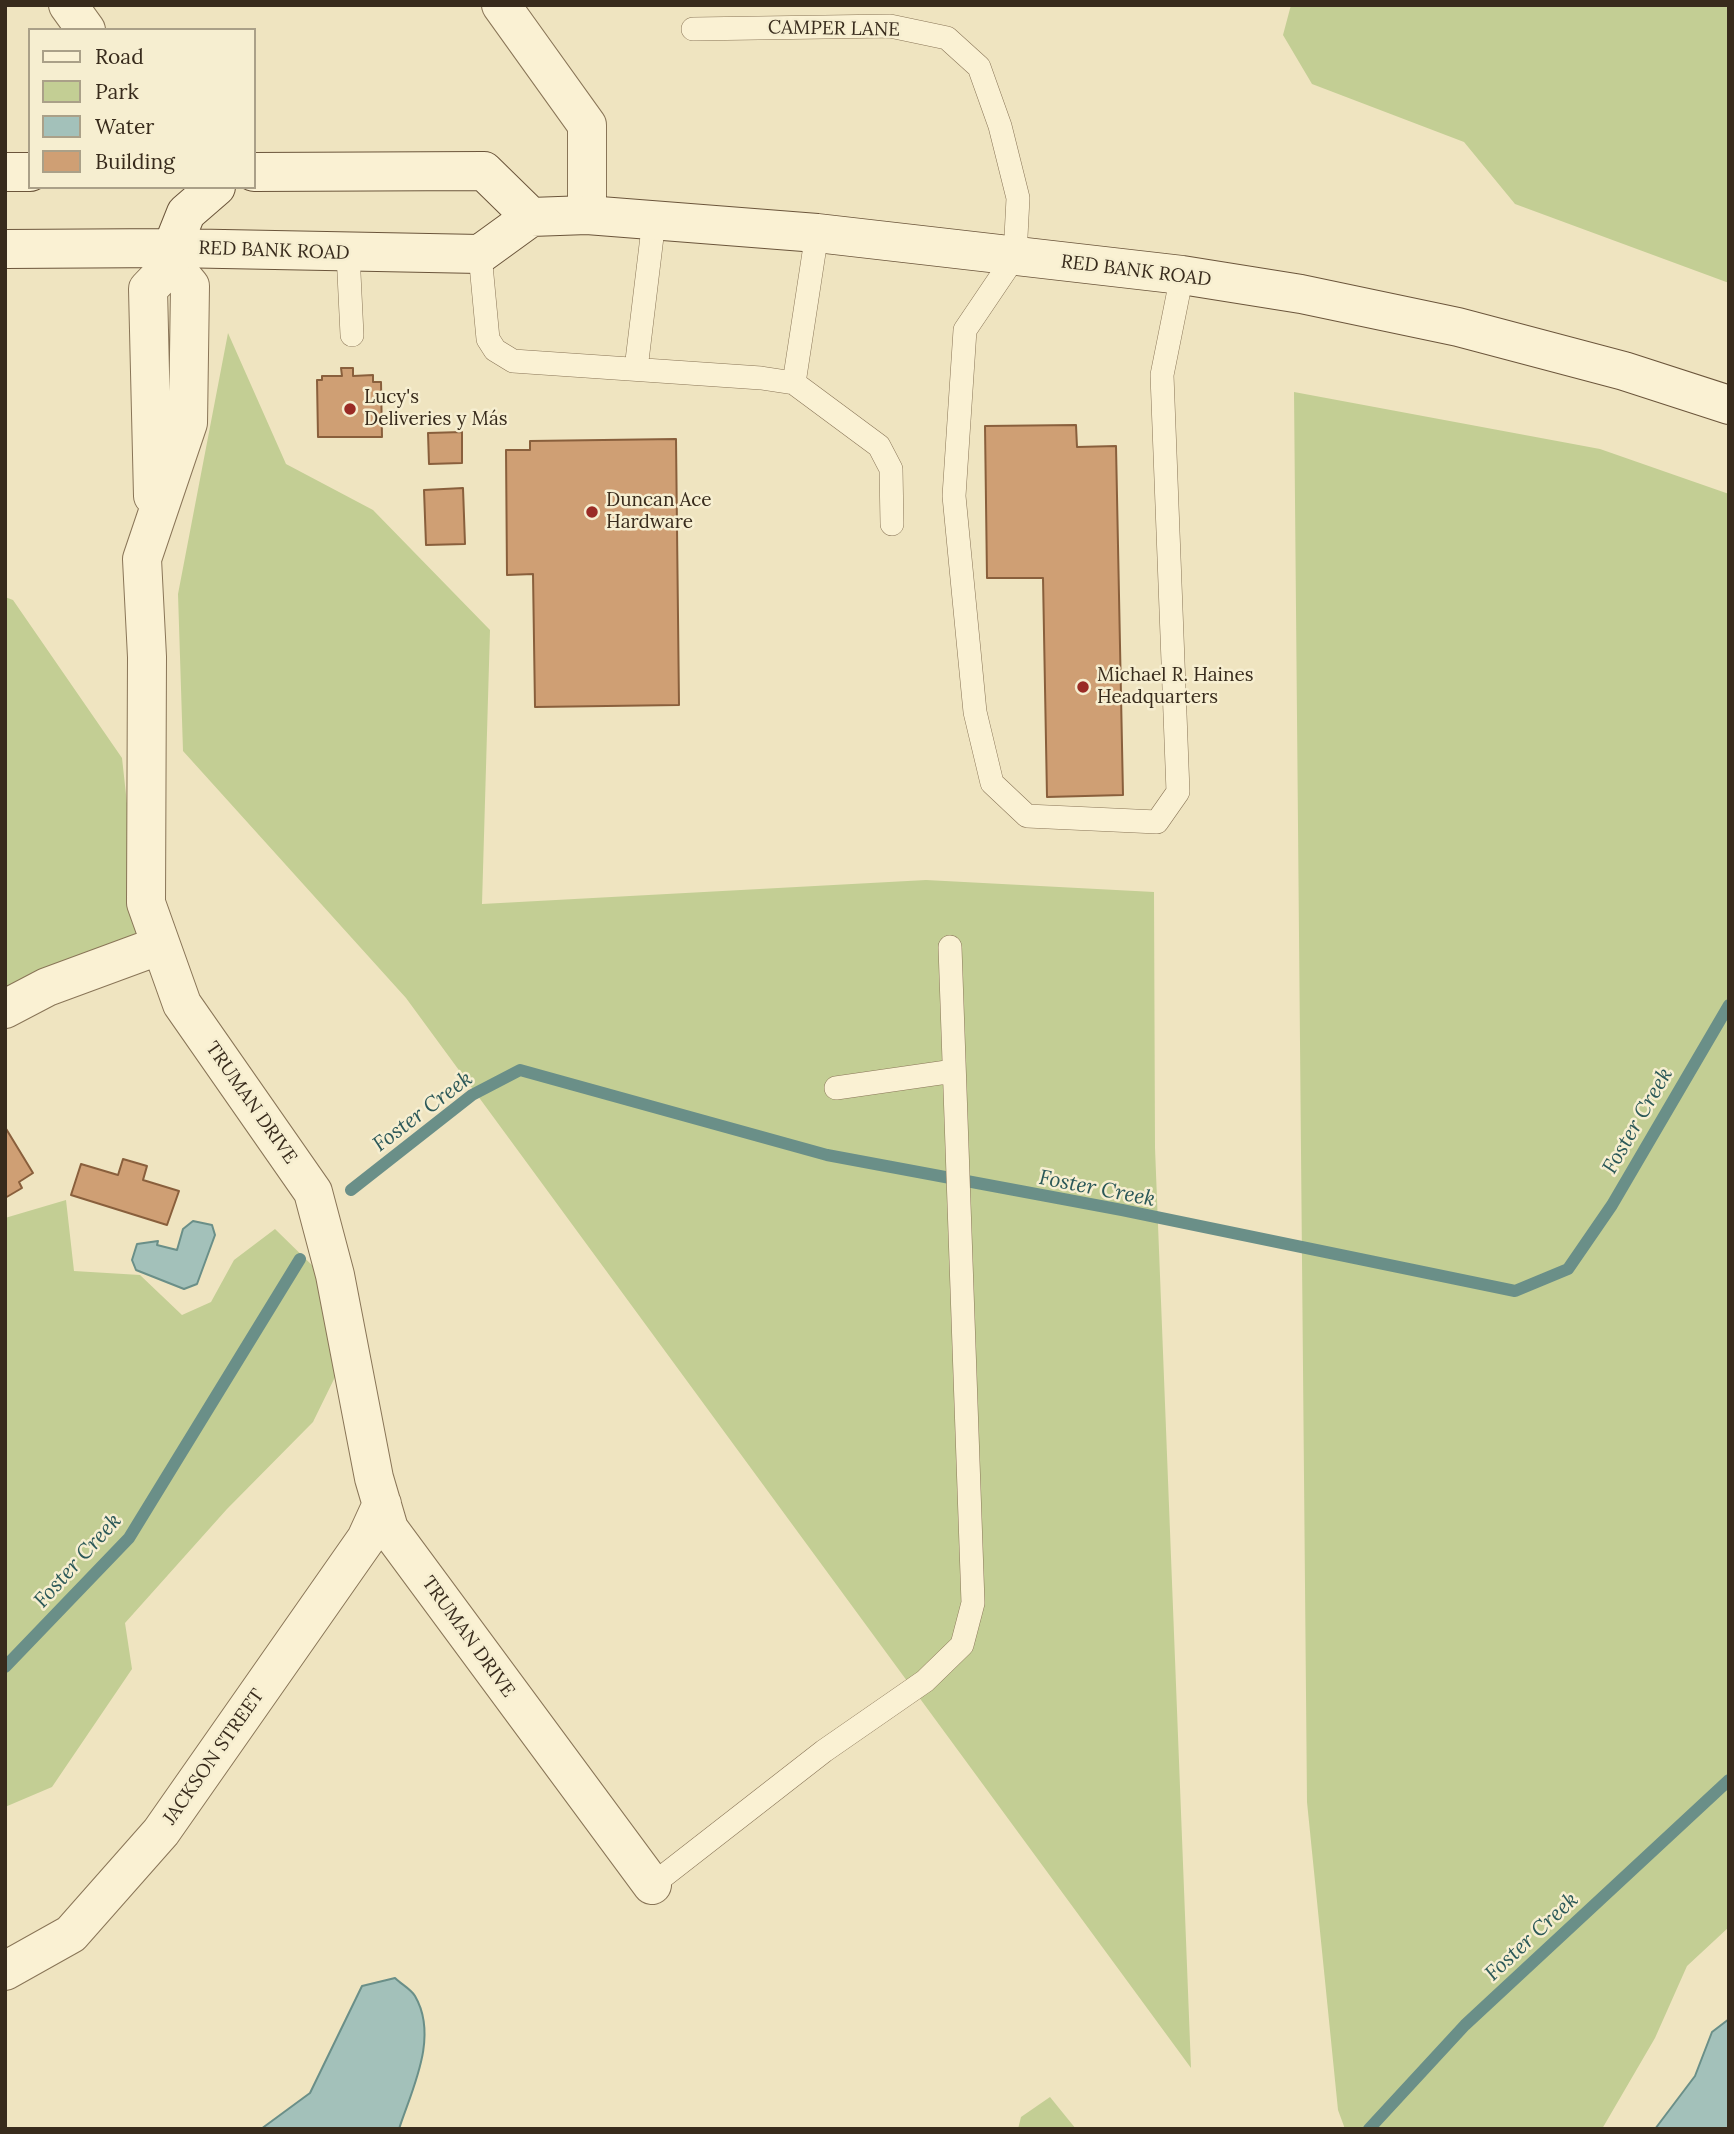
<!DOCTYPE html>
<meta charset="utf-8">
<style>
body{margin:0}
#map{position:relative;width:1734px;height:2134px;overflow:hidden;background:#efe4c0;font-family:Lora,serif}
canvas{display:block}
.frame{position:absolute;inset:0;border:7px solid #382b1c;pointer-events:none}
.legend{position:absolute;left:28px;top:28px;width:228px;height:161px;box-sizing:border-box;background:#f6eed0;border:2px solid #aaa088;margin:0;padding:9px 12px;list-style:none;font-size:21px;color:#382b1c}
.legend li{display:flex;align-items:center;gap:14px;height:35px}
.legend b{width:35px;border:2px solid #aaa088}
</style>
<div id="map">
<canvas width="1734" height="2134"></canvas>
<div class="frame"></div>
<ul class="legend">
<li><b style="height:9px;background:#faf1d3"></b>Road</li>
<li><b style="height:19px;background:#c3ce94"></b>Park</li>
<li><b style="height:19px;background:#a3c1ba"></b>Water</li>
<li><b style="height:19px;background:#cf9f74"></b>Building</li>
</ul>
</div>
<script>
const ctx = document.querySelector('canvas').getContext('2d');
ctx.lineJoin = 'round';
function fill(path, color) { ctx.fillStyle = color; ctx.fill(path, 'evenodd'); }
function trace(path, color, width, dash) { ctx.strokeStyle = color; ctx.lineWidth = width; ctx.lineCap = dash ? 'butt' : 'round'; ctx.setLineDash(dash || []); ctx.stroke(path); }
function drawText(font, color, halo, rows, align = 'center') {
  ctx.font = font + ' Lora,serif'; ctx.lineWidth = 5; ctx.setLineDash([]); ctx.textBaseline = 'middle'; ctx.strokeStyle = halo; ctx.fillStyle = color; for (const [text, x, y, turn = 0] of rows) {
    ctx.save(); ctx.translate(x, y); ctx.rotate((+turn || 0) * Math.PI / 180); ctx.textAlign = isNaN(turn) ? turn : align; if (halo) ctx.strokeText(text, 0, 0); ctx.fillText(text, 0, 0); ctx.restore();
  }
}
const green = new Path2D(`
 M1291 5H1729V283L1515 204 1464 142 1312 84 1283 35Z
 M228 333 286 464 373 510 490 630 482 904 926 880 1154 892 1155 1148 1191 2068 406 998 183 751 178 594Z
 M1294 392 1600 449 1729 494V1927L1687 1966 1655 2038 1602 2129H1345L1338 2110 1307 1802Z
 M5 597 13 600 122 758 141 931 56 972 5 988Z
 M66 1200 74 1271 140 1275 182 1315 211 1302 234 1260 275 1229 318 1271 336 1375 313 1422 227 1509 125 1623 132 1669 52 1787 5 1807V1218Z
 M1050 2097 1076 2129H1018L1021 2117Z`);
const water = new Path2D(`
 M193 1221 212 1225 215 1235 197 1284 184 1289 136 1270 132 1260 137 1244 158 1241 157 1245 177 1250 183 1229Z
 M395 1978C401 1984 411 1989 415 1996 439 2037 412 2089 399 2129H261L310 2093 362 1986Z
 M1729 2019V2129H1655L1695 2076 1712 2032Z`);
const stream = new Path2D(`
 M351 1190 472 1095 520 1070 827 1155 1122 1210 1515 1291 1568 1269 1612 1205 1729 1005
 M5 1667 129 1538 300 1259
 M1369 2129 1465 2025 1729 1780`);
const building = new Path2D(`
 M341 368H353V376L373 375V382H381L382 437H318L317 380H322V376H342Z
 M1076 425 1077 447 1116 446 1123 795 1047 797 1043 578H987L985 426Z
 M462 432V463L429 464 428 433Z
 M676 439 679 705 535 707 533 574 507 575 506 450H530V441Z
 M463 488 465 544 426 545 424 490Z
 M5 1127 33 1173 19 1182 22 1188 5 1198Z
 M123 1159 147 1166 143 1180 179 1191 167 1225 71 1195 81 1164 118 1175Z`);
const service = new Path2D(`
 M693 29 890 26 947 38 979 67 1000 126 1018 198 1015 256 965 330 954 496 975 712 992 783 1027 816 1157 822 1178 792 1162 375 1182 275
 M348 253 352 335
 M480 254 488 339 495 350 513 361 761 378 794 383 879 446 891 469 892 524
 M636 369 654 220
 M794 383 817 233
 M836 1088 954 1071
 M652 1885 824 1751 925 1681 962 1645 973 1603 950 947`);
const minor = new Path2D(`
 M68 5 86 30
 M501 5 587 125V215
 M172 248V264L190 286 188 423 142 559 147 657 146 903 182 1004 313 1192 335 1275 374 1478 389 1529 652 1885
 M153 496 148 289 172 264
 M5 1009 47 987 161 945
 M5 1971 71 1934 161 1832 366 1539 382 1504`);
const secondary = new Path2D(`
 M5 172H30
 M254 172 484 171 531 217
 M172 248 186 213 216 187
 M5 249 172 248 480 254 531 217 587 215 817 233 1182 275 1301 294 1458 327 1624 371 1729 405`);
const markers = [
 [350,409,7,"#9a2b25"],
 [592,512,7,"#9a2b25"],
 [1083,687,7,"#9a2b25"]
];
const streetNames = [
 ["CAMPER LANE",834,29,1],
 ["RED BANK ROAD",274,251,2],
 ["RED BANK ROAD",1136,271,7],
 ["TRUMAN DRIVE",251,1103,55],
 ["TRUMAN DRIVE",468,1637,54],
 ["JACKSON STREET",214,1757,-55]
];
const poiNames = [
 ["Lucy's",364,398],
 ["Deliveries y Más",364,420],
 ["Duncan Ace",606,501],
 ["Hardware",606,523],
 ["Michael R. Haines",1097,676],
 ["Headquarters",1097,698]
];
const waterNames = [
 ["Foster Creek",423,1112,-37],
 ["Foster Creek",1638,1121,-60],
 ["Foster Creek",1097,1189,11],
 ["Foster Creek",78,1561,-48],
 ["Foster Creek",1532,1937,-43]
];
fill(green, '#c3ce94');
fill(water, '#a3c1ba');
trace(water, '#6a8f88', 2);
trace(stream, '#6a8f88', 12);
fill(building, '#cf9f74');
trace(building, '#895f3c', 2);
trace(service, '#897557', 24);
trace(minor, '#897557', 40);
trace(secondary, '#6b553b', 40);
trace(service, '#faf1d3', 23);
trace(minor, '#faf1d3', 38);
trace(secondary, '#faf1d3', 38);
for (const [x, y, r, color] of markers) { const dot = new Path2D(); dot.arc(x, y, r, 0, 2 * Math.PI); ctx.fillStyle = color; ctx.fill(dot); trace(dot, '#f6eed0', 2.5); }
drawText('19px', '#382b1c', '#f6eed0', streetNames);
drawText('19px', '#382b1c', '#f6eed0', poiNames, 'left');
drawText('italic 21px', '#2b5858', '#f6eed0', waterNames);
</script>
